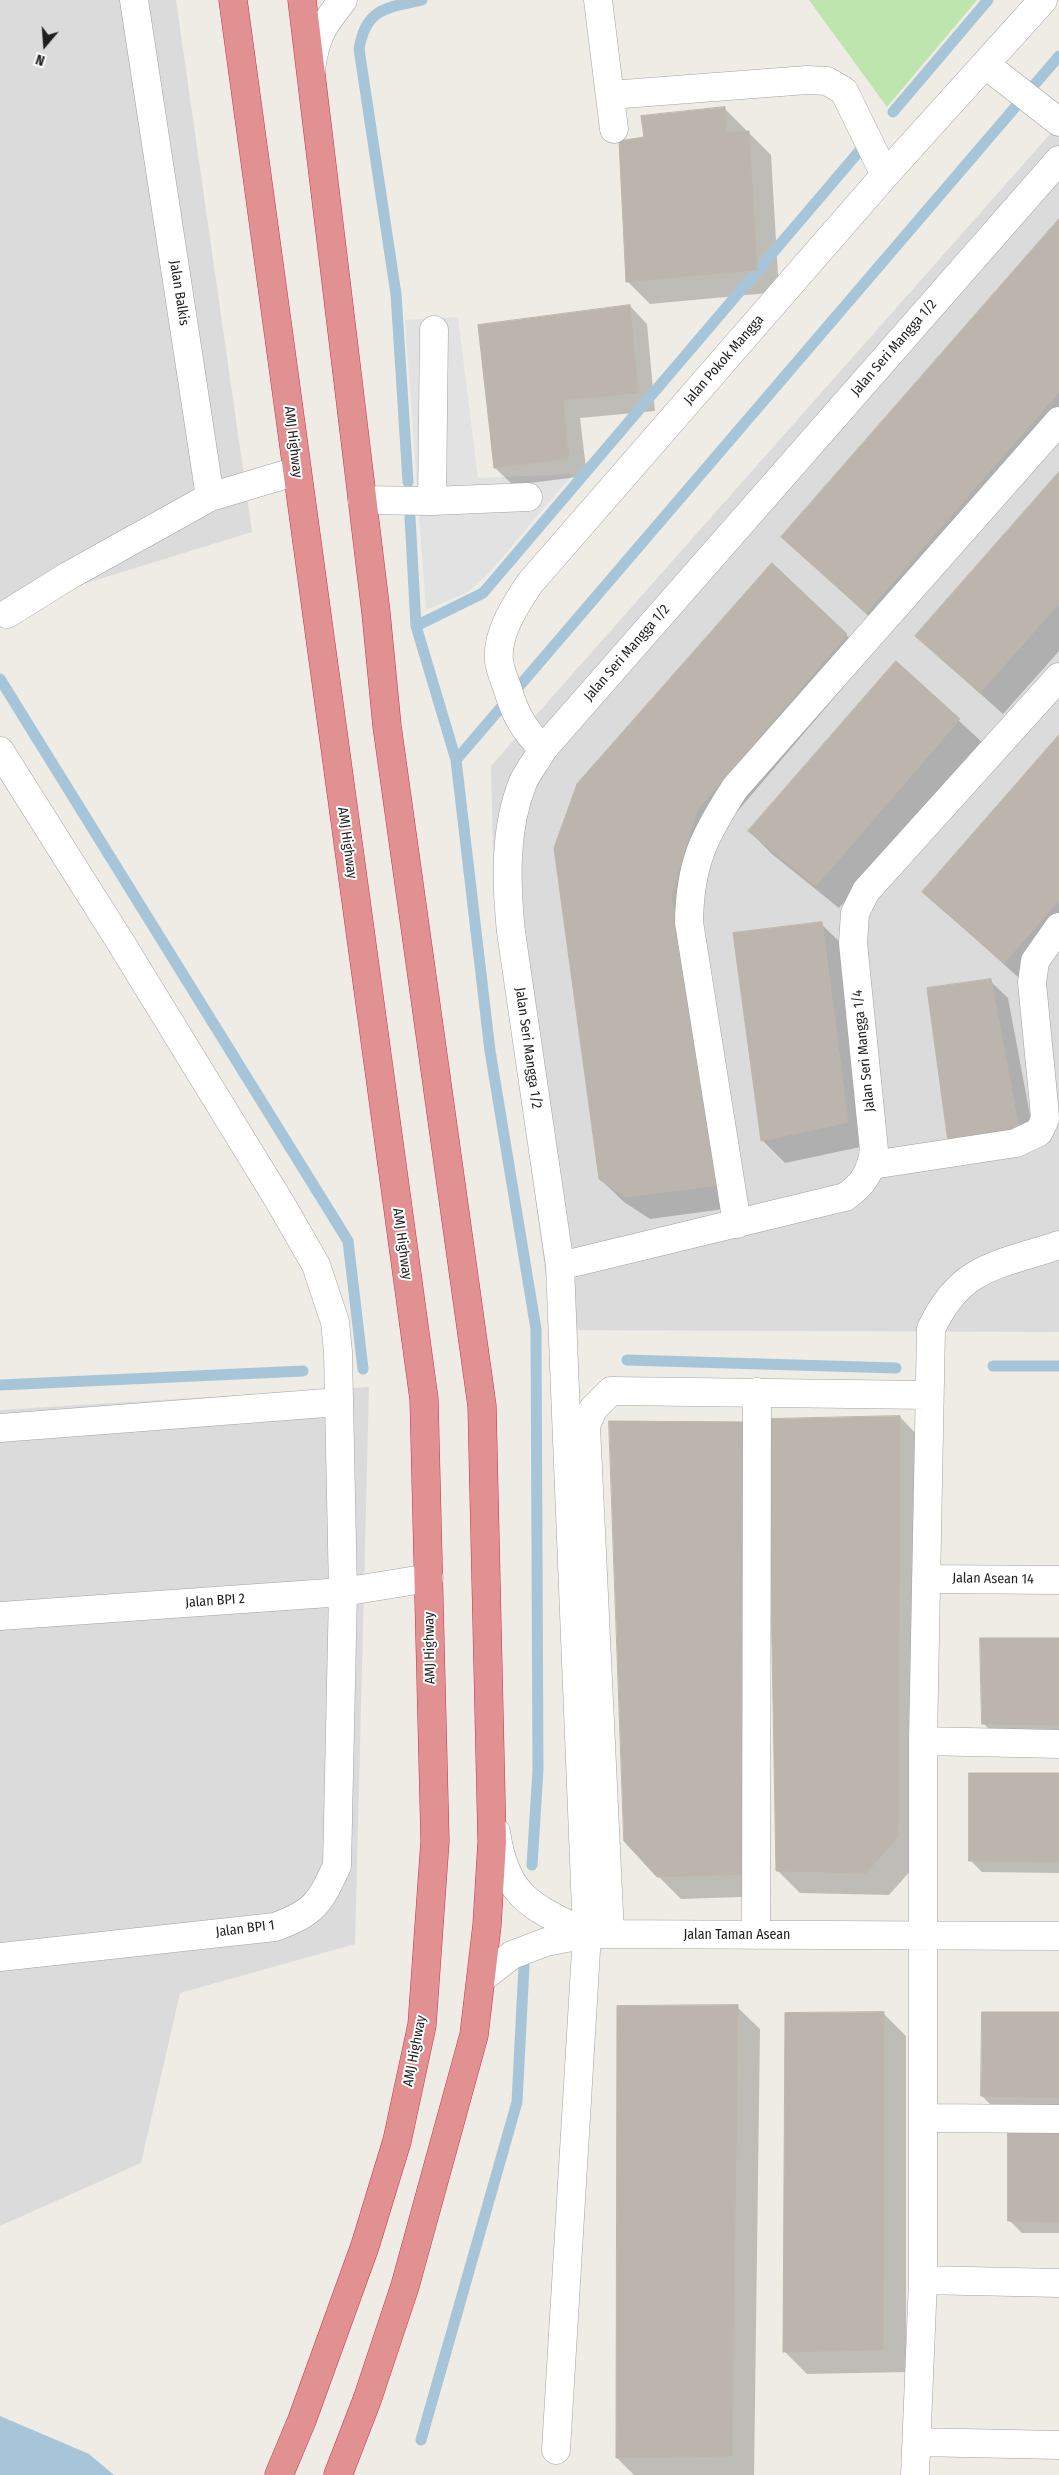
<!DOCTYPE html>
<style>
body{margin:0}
#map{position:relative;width:1059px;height:2475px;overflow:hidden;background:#eeece4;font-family:"Fira Sans Condensed",sans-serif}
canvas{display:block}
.north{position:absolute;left:20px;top:20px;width:50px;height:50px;-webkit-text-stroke:4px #fff;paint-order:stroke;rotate:198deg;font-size:14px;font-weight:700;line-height:20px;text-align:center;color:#1e1e1e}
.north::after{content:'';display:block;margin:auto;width:18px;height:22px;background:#1e1e1e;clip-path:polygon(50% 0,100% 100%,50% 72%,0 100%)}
</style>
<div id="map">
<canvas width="1059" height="2475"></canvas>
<div class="north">N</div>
</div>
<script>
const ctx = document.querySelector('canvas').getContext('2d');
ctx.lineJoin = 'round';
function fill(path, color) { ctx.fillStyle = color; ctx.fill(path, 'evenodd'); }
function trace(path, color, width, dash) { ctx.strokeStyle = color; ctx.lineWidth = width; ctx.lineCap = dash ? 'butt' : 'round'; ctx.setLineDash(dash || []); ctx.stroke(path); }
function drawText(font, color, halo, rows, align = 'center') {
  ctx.font = font + ' "Fira Sans Condensed",sans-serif'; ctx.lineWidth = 4; ctx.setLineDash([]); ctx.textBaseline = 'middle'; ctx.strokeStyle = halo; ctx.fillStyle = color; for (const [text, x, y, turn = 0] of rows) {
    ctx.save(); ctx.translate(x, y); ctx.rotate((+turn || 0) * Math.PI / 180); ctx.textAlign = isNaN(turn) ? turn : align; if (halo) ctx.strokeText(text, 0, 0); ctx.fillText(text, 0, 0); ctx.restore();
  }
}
const residential = new Path2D(`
 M0 0H176L252 532 2 609 0 606Z
 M1059 124V1332L553 1330 494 891 491 766Z
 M369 1387 355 1944 180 1993 141 2163 0 2226V1410Z`);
const grass = new Path2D(`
 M809 0H977L887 107Z`);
const parking = new Path2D(`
 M458 317 478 478 573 474 489 573 468 592 426 610 405 320Z`);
const water = new Path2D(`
 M0 2416 89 2454 114 2475H0Z`);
const shadow = new Path2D(`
 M724 108 771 155 779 292 650 304 627 281 646 138Z
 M1059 221V440L889 635 783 537Z
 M630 306 647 324 655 411 580 418 587 476 513 485 495 468Z
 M1059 474V651L1003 714 916 636Z
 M846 635 869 657 719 833 693 920 746 1206 650 1219 624 1202 600 1179 556 848Z
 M896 663 982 742 839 908 772 854 749 831Z
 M1059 737V948L1027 985 923 892Z
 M821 924 844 946 870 1145 785 1163 762 1140Z
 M990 981 1008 998 1036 1147 967 1159Z
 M900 1417 922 1440 920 1860 889 1895 800 1893 777 1870 771 1517H769V1896L681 1899 658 1876 770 1448Z
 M1059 1640V1736L995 1735 983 1723Z
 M1059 1774V1873L982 1872 970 1860Z
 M737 2007 760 2029 754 2475H634L617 2458Z
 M883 2013 906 2036V2372L807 2374 784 2351Z
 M1059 2013V2109L994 2108 982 2096Z
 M1059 2134V2233H1022L1009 2220Z`);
const stream = new Path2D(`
 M893 112 988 0
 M408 482 396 294 359 49C366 8 386 8 422 0
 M410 517 416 626 456 760 490 1051 536 1329 538 1770 532 1865
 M416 626 483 593 862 148
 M0 679 348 1241 363 1369
 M456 760 1059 56
 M627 1360 896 1368
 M993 1366H1059
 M0 1385 303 1371
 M421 2440 517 2102 524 1966`);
const building = new Path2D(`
 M725 107 726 133 749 131 757 270 626 282 619 141 644 137 641 116Z
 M1059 219V392L866 613 781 537Z
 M630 305 638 393 563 400 569 458 494 468 478 325Z
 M1059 472V603L980 693 915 636Z
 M772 563 847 634 697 810 671 896 724 1184 626 1197 599 1179 554 848 577 784Z
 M896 661 960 719 816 886 748 831Z
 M1059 735V900L1004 963 922 892Z
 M822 922 848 1122 761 1141 733 933Z
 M991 979 1019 1129 948 1142 927 988Z
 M900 1416 898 1837 866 1873 776 1871 768 1419Z
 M609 1421 746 1422 747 1874 657 1877 624 1841Z
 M980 1638H1059V1725L982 1724Z
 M969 1773H1059V1862L969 1861Z
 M738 2005 732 2456 616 2458 617 2006Z
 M884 2012 883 2350 783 2352 785 2013Z
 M982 2012H1059V2098L981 2096Z
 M1008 2132 1059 2133V2222L1008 2221Z`);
const minor = new Path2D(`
 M134 0 210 497 297 471
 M598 0 614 129
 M986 65 1059 122
 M311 69C316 35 322 27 343 0
 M610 95 807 80 827 81 844 91 885 175
 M362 500 432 501 528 497
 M432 501 434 330
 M7 614 68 576 210 497
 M543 749C525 731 515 715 508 690 505 681 500 670 499 661 496 634 516 604 530 583L885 175 1043 0
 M0 751 121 943 281 1204 316 1265 335 1322 338 1352 343 1592 337 1866C319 1904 315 1912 275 1927L0 1957
 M872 1165 1016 1143 1039 1132 1045 1119 1044 1105 1032 983 1035 961 1059 927
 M737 1224 689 922C690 863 704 836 735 788L1059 421
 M560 1266 845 1197C863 1185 871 1172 874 1150L853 943 855 913 866 891 1059 677
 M0 1428 339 1402
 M926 1579 1059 1580
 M0 1616 343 1592 429 1578
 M923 1741 1059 1744
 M496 1832C506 1899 532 1906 587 1934L1059 1936
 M610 1934 586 1426 593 1409 611 1391 928 1395
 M756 1935 757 1392
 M481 1979 512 1955 546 1942 587 1934
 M923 2118 1059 2119
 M923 2280 1059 2283
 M917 2442 1059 2445
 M556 2450 587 1934 560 1266 511 932C506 883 504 829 523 782 528 771 537 760 543 749L1059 160
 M915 2475 923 2280V1741L931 1329C961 1265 997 1266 1059 1245`);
const highway = new Path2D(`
 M233 0 424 1399 435 1841 422 2025 397 2141 365 2246 302 2420 279 2475
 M302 0 376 613 387 726 482 1406 492 1842 487 1925 474 2035 405 2286 367 2400 338 2475`);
const streetNames = [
 ["Jalan Balkis",179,293,81],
 ["Jalan Seri Mangga 1/2",894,348,-49],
 ["Jalan Pokok Mangga",724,360,-49],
 ["AMJ Highway",293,442,83],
 ["Jalan Seri Mangga 1/2",627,653,-49],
 ["AMJ Highway",347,843,82],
 ["Jalan Seri Mangga 1/2",528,1048,82],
 ["Jalan Seri Mangga 1/4",864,1051,-96],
 ["AMJ Highway",402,1244,82],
 ["Jalan Asean 14",993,1579,1],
 ["Jalan BPI 2",215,1601,-4],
 ["AMJ Highway",430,1648,-91],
 ["Jalan BPI 1",245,1929,-7],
 ["Jalan Taman Asean",737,1935],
 ["AMJ Highway",415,2051,-79]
];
fill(residential, '#dcdbdb');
fill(grass, '#bee5ad');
fill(parking, '#e2e2e2');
fill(water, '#a7c5d9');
fill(shadow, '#0003');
trace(stream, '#a7c5d9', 11);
fill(building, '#bbb5ae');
trace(building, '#bfb6a7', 1);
trace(minor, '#a2a2a2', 29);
trace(highway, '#ce2f49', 29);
trace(minor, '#fff', 28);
trace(highway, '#e19191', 28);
drawText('14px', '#1e1e1e', '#fff', streetNames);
</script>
